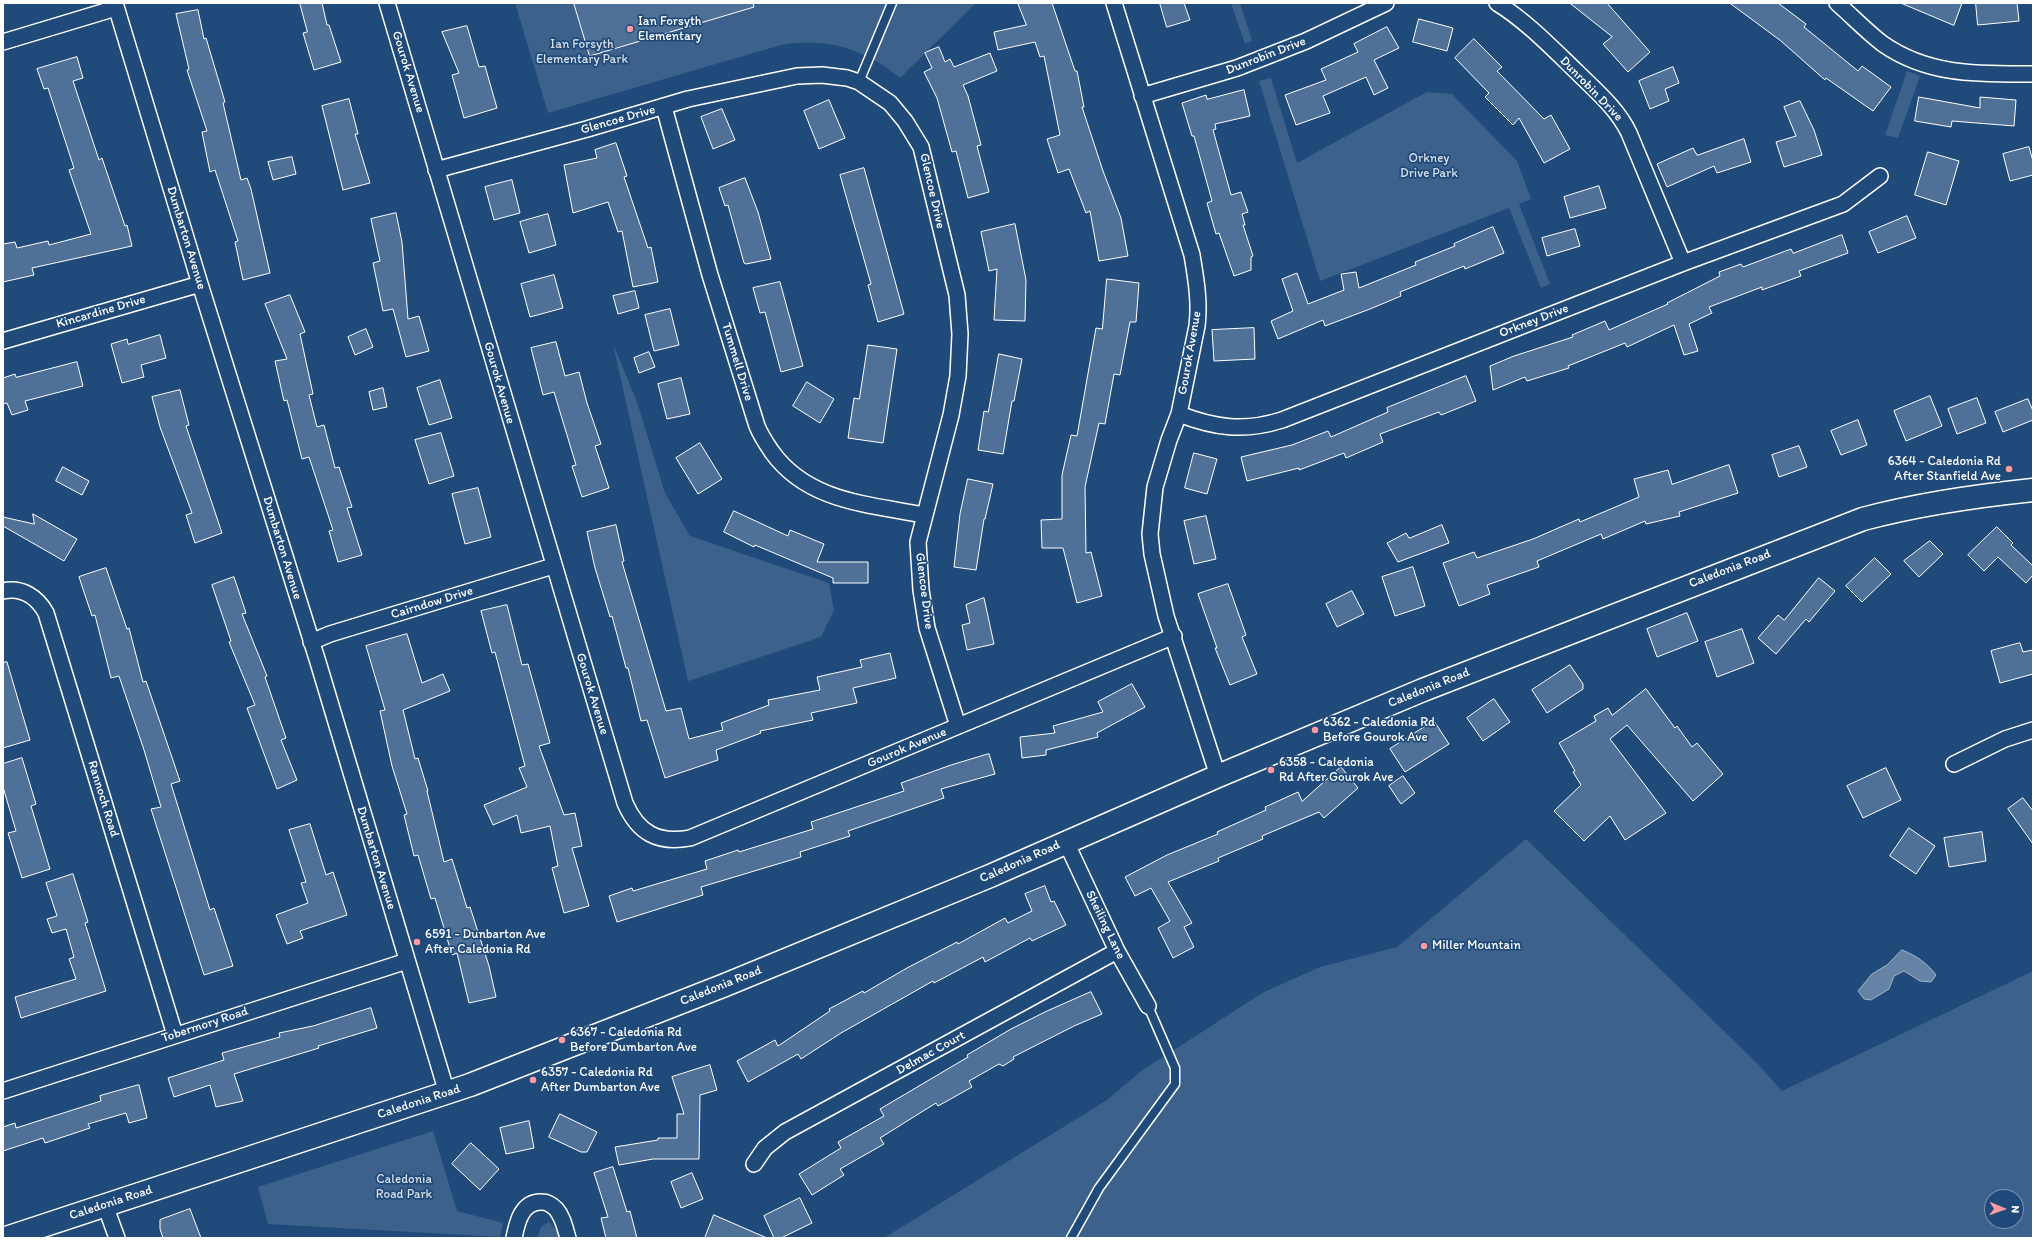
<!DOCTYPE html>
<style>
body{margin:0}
#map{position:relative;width:2036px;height:1241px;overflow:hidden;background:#1f4a7a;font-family:Itim,sans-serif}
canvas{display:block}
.frame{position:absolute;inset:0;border:4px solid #fff;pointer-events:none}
.north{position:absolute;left:1984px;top:1189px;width:40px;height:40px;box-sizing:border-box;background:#1f4a7a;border:1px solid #7992af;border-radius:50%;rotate:92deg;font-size:11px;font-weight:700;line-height:16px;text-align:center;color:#fff}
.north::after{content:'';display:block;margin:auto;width:14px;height:18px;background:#ff9aa2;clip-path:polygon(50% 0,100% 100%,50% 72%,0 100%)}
</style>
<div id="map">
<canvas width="2036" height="1241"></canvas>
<div class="frame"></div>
<div class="north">N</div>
</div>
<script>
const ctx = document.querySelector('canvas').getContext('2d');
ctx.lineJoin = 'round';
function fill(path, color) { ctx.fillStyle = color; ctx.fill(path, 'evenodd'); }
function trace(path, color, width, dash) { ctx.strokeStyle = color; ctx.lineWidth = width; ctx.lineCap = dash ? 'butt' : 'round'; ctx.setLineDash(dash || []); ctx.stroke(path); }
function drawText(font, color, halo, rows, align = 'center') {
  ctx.font = font + ' Itim,sans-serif'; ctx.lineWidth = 3.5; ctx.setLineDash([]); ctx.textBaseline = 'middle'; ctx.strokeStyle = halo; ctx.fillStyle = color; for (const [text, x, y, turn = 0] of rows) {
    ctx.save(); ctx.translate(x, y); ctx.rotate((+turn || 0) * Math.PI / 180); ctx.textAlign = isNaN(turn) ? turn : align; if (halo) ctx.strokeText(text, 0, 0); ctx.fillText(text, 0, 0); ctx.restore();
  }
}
const green = new Path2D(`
 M515 3H976L900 78C865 49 825 37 781 45L548 113Z
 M1231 3H1240L1252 41 1245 44Z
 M1907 71 1920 76 1898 138 1885 135Z
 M1271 78 1297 163 1427 92 1452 94 1517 161 1531 199 1519 204 1550 284 1541 288 1509 208 1320 281 1259 81Z
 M613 344 637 402 665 493 690 536 829 583 834 610 821 637 688 681Z
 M1526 839 1758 1064 1782 1091 2033 971V1238H884L1107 1100 1140 1072 1262 993 1320 967 1397 947ZM1992 1197H2016V1221H1992Z
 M433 1131 457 1211 503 1223 500 1237 268 1224 258 1187Z
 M549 1222 556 1229 559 1238H537L541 1227Z`);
const water = new Path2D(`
 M1902 950C1917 956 1927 963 1936 975L1931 982 1920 981 1904 971 1894 976 1889 989 1871 1000 1864 999 1858 991 1872 974 1887 965Z`);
const building = new Path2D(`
 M300 3H322L327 25H329L341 62 314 70 303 33 307 32Z
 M574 3H753L754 7 590 56Z
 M1018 3H1052L1075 71H1077L1084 107H1082L1103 171 1121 218 1128 256 1099 261 1090 211 1086 213 1069 169 1058 173 1047 139 1060 135 1044 56 1040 57 1035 42 998 50 994 32 1026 25Z
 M1160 3H1184L1190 20 1167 27Z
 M1570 3H1607L1650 52 1628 72 1603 44 1612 37Z
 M1730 3H1778L1806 24 1804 27 1858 71 1862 66 1891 87 1873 111 1826 78 1825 80 1781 41Z
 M1901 3H1962L1954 25Z
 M1976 3H2017L2019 21 1978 25Z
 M198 10 204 39 206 38 225 102 223 103 241 180 247 178 251 189 270 273 243 280 235 242 238 241 215 170 210 172 202 132 207 131 187 70 189 69 176 14Z
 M1419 19 1453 28 1447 51 1413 42Z
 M467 26 479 67 485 66 497 108 464 118 452 75 459 73 442 32Z
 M1387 27 1399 48 1374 60 1388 88 1374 95 1366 77 1323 96 1330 113 1296 125 1285 95 1326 80 1321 69 1358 52 1354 44Z
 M1474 39 1502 67 1497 71 1544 119 1551 115 1570 149 1544 163 1519 118 1513 125 1485 97 1489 93 1455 58Z
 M939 47 945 62 950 59 954 67 990 53 997 71 963 85 968 96 981 145 977 146 989 192 968 198 956 151 952 152 937 98 924 72 932 68 925 53Z
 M77 57 83 78 73 81 99 160 102 158 125 226 127 225 132 246 32 268 34 275 3 282V244L15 242 17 248 48 241 49 245 91 234 69 170 74 168 48 88 44 89 37 69Z
 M1673 67 1679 83 1665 89 1669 101 1650 109 1639 81Z
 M1244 90 1250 116 1215 124 1216 129 1213 130 1231 195 1241 192 1248 212 1242 214 1245 225H1243L1253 256 1251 257V270L1234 276 1219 233 1216 234 1207 203 1212 201 1194 136H1192L1182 103 1206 95 1207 99Z
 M1919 97 1980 108V97L2016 100 2014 126 1952 121 1951 127 1915 121Z
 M349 99 358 134H355L370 183 343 190 322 106Z
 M829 100 845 138 819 149 804 111Z
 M1800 101 1814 130 1822 155 1784 167 1776 142 1796 136 1784 107Z
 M722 109 735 140 713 149 701 117Z
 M1744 139 1751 162 1717 173 1714 166 1667 187 1657 164 1693 148 1697 155Z
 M616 143 627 176 624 177 648 248 651 247 658 282 633 287 622 231 618 232 608 202 573 213 564 165 597 158 595 150Z
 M2029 147 2033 161V175L2010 181 2003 154Z
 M1928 152 1959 161 1946 205 1915 195Z
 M292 157 296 174 273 180 268 162Z
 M864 168 904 314 878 322 868 285 871 284 840 175Z
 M745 178 758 212 771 259 746 264 744 263 728 205 725 206 719 188Z
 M512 180 520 213 494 220 485 187Z
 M1599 186 1606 208 1570 218 1564 197Z
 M396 213 402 242 408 319 419 316 429 351 406 357 393 309 383 311 373 263 380 261 371 219Z
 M548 214 556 245 529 253 520 222Z
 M1907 216 1916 238 1878 253 1869 232Z
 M1015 224 1026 280 1025 321 994 320 997 269 989 271 981 232Z
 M1493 227 1504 253 1465 269 1464 266 1400 292 1401 296 1370 309 1325 326 1323 320 1278 339 1271 321 1293 311 1282 279 1297 273 1308 304 1344 290 1341 274 1356 272 1359 288 1416 265 1415 262 1455 246 1454 244Z
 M1575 229 1580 246 1547 256 1542 238Z
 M1842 235 1848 253 1799 271 1801 276 1762 290V287L1709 307 1712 313 1689 324 1698 351 1684 355 1674 325 1627 347 1625 343 1568 366 1569 368 1527 381 1525 377 1493 390 1490 366 1514 356 1573 337 1572 335 1605 321 1609 330 1668 304 1667 303 1720 276 1719 272 1741 264 1743 267 1791 249 1793 253Z
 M554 275 563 308 530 317 521 284Z
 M1107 279 1139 283 1136 322H1130L1120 375 1114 374 1105 424 1099 423 1085 487 1086 553 1091 552 1102 596 1077 603 1063 548H1042L1041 520 1062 519V475L1071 435 1077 436 1096 328 1102 329Z
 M780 282 803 366 781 372 765 312 760 313 753 288Z
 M635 291 639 308 618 314 613 296Z
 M290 295 305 332 300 334 313 394 309 395 317 427 324 425 335 468 339 467 352 507 347 508 362 555 338 562 329 531 333 530 309 457 302 459 287 400 284 401 275 361 287 359 265 304Z
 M670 309 679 345 654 351 645 315Z
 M1254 328 1255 359 1214 361 1212 330Z
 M366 329 373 347 355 355 348 337Z
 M160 335 166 358 141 365 144 377 122 383 111 344 127 339 128 344Z
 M556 342 565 376 579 372 587 403 601 444 595 446 609 488 582 497 572 466 576 465 554 392 543 395 531 348Z
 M868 345 897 349 883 443 848 438 854 398 859 399Z
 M649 352 655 367 639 373 634 358Z
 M999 354 1022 359 1014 401H1012L1003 454 978 450 984 411 988 412Z
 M77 362 83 386 25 401 28 410 12 415 7 403 3 404V378L15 374 16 377Z
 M1466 376 1476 401 1441 415 1439 412 1380 434 1383 442 1346 458 1344 453 1299 470V468L1247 481 1241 457 1292 445 1328 431 1331 437 1388 412 1387 408Z
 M681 378 690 414 667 419 658 384Z
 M440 380 452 418 429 425 417 388Z
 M807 382 834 399 820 423 793 406Z
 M383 388 387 407 373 410 369 392Z
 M180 390 189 425 186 426 222 533 195 543 186 515 192 513 160 427 152 397Z
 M1930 396 1942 426 1906 441 1894 411Z
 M1977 398 1986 423 1957 434 1948 409Z
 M2028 399 2033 411V420L2003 432 1995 412Z
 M1858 420 1867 445 1841 455 1831 431Z
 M441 433 454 476 429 484 415 440Z
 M700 443 722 479 698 494 676 458Z
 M1799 446 1807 467 1779 477 1772 455Z
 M1194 453 1217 459 1207 494 1185 488Z
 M1729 465 1738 493 1679 512 1680 516 1646 524 1645 521 1603 539 1601 534 1537 561 1539 567 1487 585 1490 594 1459 606 1443 563 1474 552 1477 558 1533 539 1579 519 1580 522 1639 497 1634 479 1668 470 1672 484Z
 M63 467 89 481 82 495 56 481Z
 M968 479 993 484 985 519H984L976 570 954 567 960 514Z
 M478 488 491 537 465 544 452 494Z
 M734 511 788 536 790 530 824 544 817 562H868V583H833V578L755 545 754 547 724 532Z
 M33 514 77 539 64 561 3 526V517L34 524Z
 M1206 516 1216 559 1194 564 1184 521Z
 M616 525 624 561 622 562 666 711 681 708 689 739 723 730 721 723 769 705 768 700 820 690 817 677 862 667 860 660 890 653 896 678 853 688 857 703 811 713 813 720 760 731 761 733 716 750 718 760 665 778 647 720 641 721 628 668H626L612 616 610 617 595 568 587 532Z
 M1442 525 1449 543 1398 562 1387 543 1406 533 1409 538Z
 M1997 527 2013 543 2011 545 2033 566V575L2026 583 1998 557 1984 571 1968 555Z
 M1930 541 1943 554 1919 577 1904 561Z
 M1875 558 1891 574 1862 602 1846 586Z
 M1413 567 1425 606 1395 616 1382 577Z
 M106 568 127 629 129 628 143 682 146 681 180 781 171 784 210 910 214 908 233 966 204 975 151 809 161 807 144 750 119 676 111 678 95 615 92 616 79 577Z
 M234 577 246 613 242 614 267 676 265 677 286 738 281 740 297 780 277 789 247 708 255 705 229 642 231 641 212 585Z
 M1819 578 1835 591 1809 622 1806 619 1776 654 1758 638 1778 615 1784 620Z
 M1228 584 1246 635 1242 637 1257 674 1230 685 1215 648H1217L1198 594Z
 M1352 591 1364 614 1337 627 1326 604Z
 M984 598 994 644 967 650 962 625 970 623 966 605Z
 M507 605 522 665 528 664 550 743 539 746 564 815 575 813 582 846 572 848 589 906 564 913 552 868 558 866 550 826 521 833 517 815 493 825 484 805 527 787 519 768 525 766 495 652 492 653 481 611Z
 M1687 613 1698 641 1657 657 1647 629Z
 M1742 629 1754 663 1717 677 1705 642Z
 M407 634 422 683 443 674 450 691 403 710 415 759 418 758 428 791H427L444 862 452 859 467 908 470 907 489 966 496 997 469 1003 457 953 452 955 435 898 431 899 418 855 414 856 404 815 407 814 392 766 380 711 385 710 366 646Z
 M2020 643 2023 652 2033 650V674L2000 683 1991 651Z
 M7 662 30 740 3 748V663Z
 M1570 665 1583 684V689L1547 713 1532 690Z
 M1132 684 1145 707 1097 733 1098 737 1046 750V755L1022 758 1020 737 1055 733 1053 726 1103 712 1098 702Z
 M1646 689 1675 728 1677 726 1692 747 1697 743 1723 774 1693 801 1627 725 1610 739 1666 813 1625 840 1610 816 1584 841 1554 811 1581 785 1573 772 1575 771 1559 743 1596 721 1594 716 1608 708 1612 715Z
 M1494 699 1510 722 1483 741 1467 718Z
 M1434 721 1449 744 1405 772 1390 749Z
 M989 754 995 774 941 789 944 798 848 831 850 836 800 852 801 857 701 887 703 895 617 922 609 896 632 888 633 891 707 869 705 861 738 850 739 852 813 829 811 822 904 791 901 783 951 765Z
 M22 758 36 804 31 806 50 869 22 878 8 833 16 831 3 787V764Z
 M1341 767 1358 788 1324 818 1319 812 1262 836 1263 839 1218 858 1219 861 1168 882 1192 923 1184 927 1194 947 1173 958 1158 928 1170 921 1151 888 1135 896 1125 877 1167 855 1218 834 1217 832 1266 810 1265 807 1298 792 1302 801Z
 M1886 768 1901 800 1863 818 1847 786Z
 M1403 776 1415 793 1401 804 1389 786Z
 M2023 798 2033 811V844L2008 809Z
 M310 824 326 875 333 872 347 915 300 931 303 938 287 944 276 915 308 903 301 883 306 882 289 830Z
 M1909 828 1935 846 1916 874 1890 856Z
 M1982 832 1986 861 1949 867 1944 838Z
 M73 874 88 922 85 923 106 991 21 1018 15 997 76 979 69 959 74 957 66 929 52 933 47 919 57 916 46 883Z
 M1045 886 1051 902 1054 901 1066 925 1032 941 1030 938 985 962 983 957 934 983 933 981 841 1033 801 1059 798 1054 748 1082 737 1061 775 1040 778 1046 830 1011 829 1009 863 991 864 993 907 968 957 942 958 944 1005 918 1008 923 1032 911 1025 894Z
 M1091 992 1102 1014 1074 1026 1013 1057 1014 1059 1003 1066 999 1064 969 1081 972 1087 938 1106 936 1103 880 1138 884 1144 840 1169 844 1175 812 1195 799 1174 841 1148 838 1142 884 1116 880 1109 968 1057 967 1055 1011 1029 1047 1011Z
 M371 1008 377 1028 318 1046 319 1048 234 1074 243 1101 216 1107 210 1085 174 1097 168 1078 224 1060 222 1053 280 1037 279 1033 313 1026Z
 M710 1065 717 1090 700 1095 699 1159H653L619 1165 615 1147 658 1140V1138H677V1114H684L672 1077Z
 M139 1085 147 1118 129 1123 126 1113 88 1124 90 1128 45 1143 43 1138 3 1151V1127L15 1123 16 1128 101 1101 100 1096Z
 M560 1114 597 1132 587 1152H581L549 1137Z
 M529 1121 534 1148 506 1154 500 1128Z
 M471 1143 499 1169 480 1190 452 1164Z
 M613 1167 627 1212 630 1211 637 1238H606L601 1218 608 1217 594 1173Z
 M692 1173 703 1199 681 1208 671 1182Z
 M800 1198 812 1223 781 1238H774L764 1216Z
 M190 1209 201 1238H163L160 1229V1220Z
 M714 1215 767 1238H705Z`);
const lane = new Path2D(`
 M859 82 892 3
 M1071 1238 1099 1188 1175 1084V1068L1148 1006`);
const street = new Path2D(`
 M115 3 200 284 318 662 447 1093
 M387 3 625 803C638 833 658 844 690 838L1174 636
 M1114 3 1192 255C1196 279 1200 302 1197 326L1179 414 1169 440 1155 487 1150 534 1152 554 1166 616 1218 776
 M1497 3C1526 21 1551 47 1576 71 1595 90 1617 108 1629 133L1683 263
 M1837 3C1852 16 1867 32 1883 44 1929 76 1979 74 2033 74
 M3 42 116 8
 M1142 96 1237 68 1306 41 1386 3
 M664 107 710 275 757 426C761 436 766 443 772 452 808 502 868 504 924 515
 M436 170 587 129 688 99 797 76 822 75 847 78 859 82 890 103 905 121 921 147 957 295 960 334 958 376 951 415 918 542 921 590 927 628 958 726
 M3 341 200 284
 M1179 414C1215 428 1244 432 1282 420L1683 263 1843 204 1880 176
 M3 591C22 587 37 597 46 613L175 1035
 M311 642 330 634 553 566
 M1954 764 2005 739 2033 730
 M1066 842 1117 951 1148 1006
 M3 1091 407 961
 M754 1164 765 1148 785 1132 1117 951
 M105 1205 117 1238
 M514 1238C517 1222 522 1201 542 1202 548 1202 552 1205 556 1209 563 1217 565 1228 568 1238`);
const secondary = new Path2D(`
 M6 1238 470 1085 725 985 990 876 1218 776 1423 690 1863 519C1919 504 1975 496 2033 490`);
const markers = [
 [630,29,4,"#ff9aa2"],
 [2009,469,4,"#ff9aa2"],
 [1315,730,4,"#ff9aa2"],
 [1271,770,4,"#ff9aa2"],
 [417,942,4,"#ff9aa2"],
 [1424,946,4,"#ff9aa2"],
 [562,1040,4,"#ff9aa2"],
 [533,1080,4,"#ff9aa2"]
];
const poiNames = [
 ["Ian Forsyth",638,22],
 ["Elementary",638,37],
 ["6364 - Caledonia Rd",2001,462,"right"],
 ["After Stanfield Ave",2001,477,"right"],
 ["6362 - Caledonia Rd",1323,723],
 ["Before Gourok Ave",1323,738],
 ["6358 - Caledonia",1279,763],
 ["Rd After Gourok Ave",1279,778],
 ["6591 - Dunbarton Ave",425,935],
 ["After Caledonia Rd",425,950],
 ["Miller Mountain",1432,946],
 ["6367 - Caledonia Rd",570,1033],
 ["Before Dumbarton Ave",570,1048],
 ["6357 - Caledonia Rd",541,1073],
 ["After Dumbarton Ave",541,1088]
];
const parkNames = [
 ["Ian Forsyth",582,45],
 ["Elementary Park",582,60],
 ["Orkney",1429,159],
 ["Drive Park",1429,174],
 ["Caledonia",404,1180],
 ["Road Park",404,1195]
];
const streetNames = [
 ["Dunrobin Drive",1266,56,-21],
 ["Gourok Avenue",408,72,73],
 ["Dunrobin Drive",1591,89,46],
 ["Glencoe Drive",618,120,-16],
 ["Glencoe Drive",932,191,77],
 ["Dumbarton Avenue",186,238,73],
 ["Kincardine Drive",101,312,-16],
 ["Orkney Drive",1534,321,-21],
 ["Gourok Avenue",1190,353,-80],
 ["Tummell Drive",737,362,73],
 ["Gourok Avenue",499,383,74],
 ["Dumbarton Avenue",282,548,73],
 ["Caledonia Road",1730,569,-21],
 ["Glencoe Drive",924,591,83],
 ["Cairndow Drive",432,603,-17],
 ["Caledonia Road",1429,688,-22],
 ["Gourok Avenue",592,694,73],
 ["Gourok Avenue",907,748,-23],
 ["Rannoch Road",103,799,73],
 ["Dumbarton Avenue",376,858,73],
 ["Caledonia Road",1020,862,-24],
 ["Sheiling Lane",1105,925,64],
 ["Caledonia Road",721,986,-22],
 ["Tobermory Road",205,1025,-18],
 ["Delmac Court",931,1053,-29],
 ["Caledonia Road",419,1102,-18],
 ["Caledonia Road",111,1203,-18]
];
fill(green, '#3c618b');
fill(water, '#6583a4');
trace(water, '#a3b5c8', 1);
fill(building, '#507197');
trace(building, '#fff', 1);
trace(lane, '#fff', 11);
trace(street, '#fff', 18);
trace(secondary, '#fff', 25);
trace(lane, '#1f4a7a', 8);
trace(street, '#1f4a7a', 15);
trace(secondary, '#1f4a7a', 22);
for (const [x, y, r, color] of markers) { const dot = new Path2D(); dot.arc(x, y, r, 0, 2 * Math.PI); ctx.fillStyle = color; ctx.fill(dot); trace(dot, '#1f4a7a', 1.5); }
drawText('13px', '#fff', '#1f4a7a', poiNames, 'left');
drawText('13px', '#d8dfe8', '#1f4a7a', parkNames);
drawText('13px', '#fff', '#1f4a7a', streetNames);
</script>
